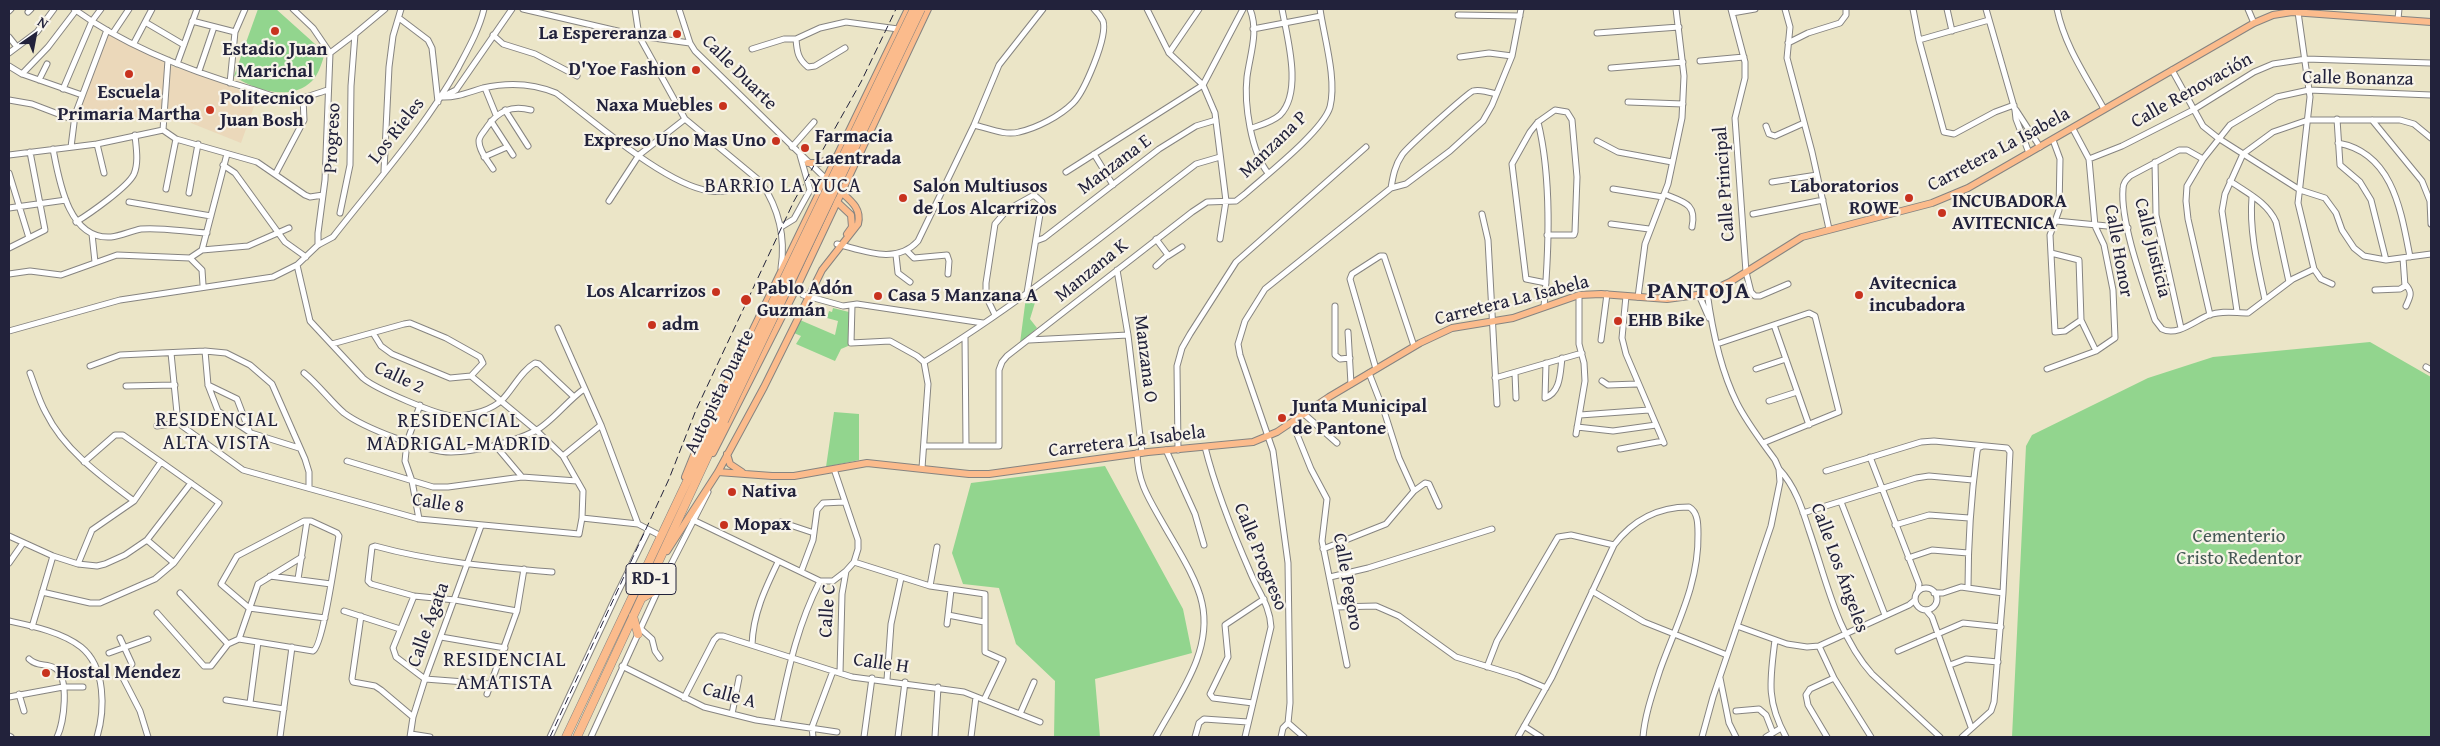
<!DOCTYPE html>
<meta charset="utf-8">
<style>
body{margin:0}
#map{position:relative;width:2440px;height:746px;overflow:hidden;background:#ebe5c7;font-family:"Gentium Book Plus",serif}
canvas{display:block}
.frame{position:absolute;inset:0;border:10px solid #22223b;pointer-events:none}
.north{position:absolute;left:10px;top:10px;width:50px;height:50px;-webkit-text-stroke:4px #f7f3e8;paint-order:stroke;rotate:33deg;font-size:14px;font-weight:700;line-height:20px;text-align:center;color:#22223b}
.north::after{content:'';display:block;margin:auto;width:18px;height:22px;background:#22223b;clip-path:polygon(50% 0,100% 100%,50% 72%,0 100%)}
</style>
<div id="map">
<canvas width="2440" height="746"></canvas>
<div class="frame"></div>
<div class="north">N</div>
</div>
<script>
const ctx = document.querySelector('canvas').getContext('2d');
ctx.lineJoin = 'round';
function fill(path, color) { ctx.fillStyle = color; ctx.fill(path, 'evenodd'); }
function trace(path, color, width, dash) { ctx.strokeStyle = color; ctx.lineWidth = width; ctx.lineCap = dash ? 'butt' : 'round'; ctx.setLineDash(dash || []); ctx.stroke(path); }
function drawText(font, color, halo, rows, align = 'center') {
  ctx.font = font + ' "Gentium Book Plus",serif'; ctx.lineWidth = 4.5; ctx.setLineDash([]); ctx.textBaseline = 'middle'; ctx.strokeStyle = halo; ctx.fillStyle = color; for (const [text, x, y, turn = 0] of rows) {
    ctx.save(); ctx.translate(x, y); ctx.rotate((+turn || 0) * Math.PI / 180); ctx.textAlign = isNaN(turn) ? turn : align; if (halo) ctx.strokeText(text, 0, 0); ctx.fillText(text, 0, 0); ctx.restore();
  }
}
const built = new Path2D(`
 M106 34 166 61 161 123 78 113Z
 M171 66 224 83 257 98 241 143 186 121H166Z`);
const green = new Path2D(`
 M258 9H276L325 53C322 62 319 74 312 81 291 102 254 90 234 76Z
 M1034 291 1037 296 1030 319 1037 328 1020 343 1026 297Z
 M833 308 849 312 851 319 848 346 841 349 835 361 796 344 801 336 794 333 800 320 835 335 838 321 827 318 829 311 832 312Z
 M2370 342 2431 377V737H2012L2026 446 2032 435 2148 378 2213 357Z
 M834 412 859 414V460L826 467Z
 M1105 466 1183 609 1192 653 1095 679 1100 737H1054L1055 681 1016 644 999 588 963 584 952 553 971 483Z`);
const minor = new Path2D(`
 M74 9C125 46 189 71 251 89 262 92 275 98 287 99 302 100 314 94 328 90
 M293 9 313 28 330 53
 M523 9 639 36 690 43
 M635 9 639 36 685 119 761 182C779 209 786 236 781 268
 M679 9 690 43 695 51 825 178
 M1147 9 1169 53 1203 85 1215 113 1226 201 1220 239
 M1250 9C1259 32 1250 54 1247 77 1244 104 1251 152 1268 173
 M1731 9 1745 62V78L1735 118 1746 272 1751 292 1755 296H1760L1788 284
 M1785 9 1790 27 1787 58 1812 152 1829 229
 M1913 9 1919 40 1944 132 1954 134 1995 112 2014 105
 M1947 9 1952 31
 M1986 9 2015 110 2016 119 2029 153
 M2057 9C2065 47 2086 76 2104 109
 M2248 9 2254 23
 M9 11 11 9
 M28 12 31 9
 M2298 12 2310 97 2298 203 2314 269 2321 279 2332 284
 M1732 13 1755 9
 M1458 15 1520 16
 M399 18 428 40 432 48 438 102
 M2398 19 2399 9
 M192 21 235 32
 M145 22 184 45
 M1253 29 1321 16
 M113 33 129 9
 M1597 33 1679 27
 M493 35 503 44 535 54 577 76
 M9 37 17 47
 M1919 40 1989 20
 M134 43 152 9
 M1788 43 1808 33 1840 23 1846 15V9
 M845 48 815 66 808 67C798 59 797 52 796 39L820 28 846 22 898 29
 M752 49 784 39H796
 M9 53 37 32 54 9
 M330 53 355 34 385 9
 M1169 53 1199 9
 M1460 57 1489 53 1512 56
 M1700 61 1744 57
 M177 64 197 9
 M9 66 22 74 82 95
 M1611 68 1683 62
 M2172 70 2203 126 2218 138 2300 190 2325 198 2336 213 2342 230 2354 248 2364 256 2386 260 2431 254
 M199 71 214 27
 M22 74 48 47 77 9
 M39 80 47 64
 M230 83 235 32 245 9
 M1203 85 1243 9
 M485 88 496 115
 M63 89 92 21 101 9
 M441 97C456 98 469 92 483 88 509 82 532 83 556 93 594 121 664 184 709 191 727 193 744 187 761 182
 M442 97 456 90 512 9
 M9 100 32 104 74 120
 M1628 102 1683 104
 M505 110 528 146
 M2016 110 2040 147
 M2337 119 2340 165 2360 182 2371 200 2386 260
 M2372 120 2422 181 2430 201 2431 224
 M491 121 513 155
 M1538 122C1552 179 1549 249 1544 307
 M974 125C988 128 1005 136 1019 132 1037 128 1060 116 1073 103 1084 92 1108 37 1103 21 1101 17 1097 12 1094 9
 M1766 126 1769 134 1775 136 1804 123
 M1252 128C1261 125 1272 122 1280 115 1303 92 1287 37 1282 9
 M163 130 168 60
 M2053 140 2060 159 2059 210 2050 235 2055 332 2065 331 2081 320
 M1597 141 1618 152 1672 162
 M2338 143C2393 153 2401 211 2410 257
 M97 144 104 173
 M71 147 75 115 107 30
 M792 147 814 122
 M53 149C59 180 68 240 111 237 121 236 131 231 141 229 162 227 185 232 207 233
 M1094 154 1113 185
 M9 155 97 144 163 130 176 139 257 162 305 195 310 197 323 195
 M484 157 507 147
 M2089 159 2122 146 2193 110 2254 72 2273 64 2306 59 2431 63
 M2203 159 2187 150H2179L2130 176C2126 180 2123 183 2123 189 2120 222 2144 287 2155 320L2162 329C2177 337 2196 320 2209 315 2222 310 2235 313 2248 313L2293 279 2314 269
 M2155 162 2156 215 2181 328
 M223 165 235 173 285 242 306 257
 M493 169C488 161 479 151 479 141 479 136 484 132 487 127 498 111 511 105 531 110
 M384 171 389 67 393 36 401 9
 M1066 172 1203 85
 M9 173 29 238
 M276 173 304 120 303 98
 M2230 181C2247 193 2267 202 2276 222L2289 282
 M1772 182 1817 175
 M1391 188C1393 176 1395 165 1402 155 1406 148 1468 93 1473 91 1480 89 1489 92 1496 94
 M166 189 176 139
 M1613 189 1663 197
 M189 193 198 144
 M1664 194C1683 202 1697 203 1692 227
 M2252 197C2249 231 2258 267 2265 300
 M609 201 639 155 685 119
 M129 202 211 216
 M9 208 66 200
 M340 213 350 165 351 86 355 34
 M1482 214 1488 240 1497 404
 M1753 214 1823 200
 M2056 221 2128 228
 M76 222C89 214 128 187 134 174 139 162 136 147 135 135
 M1611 224 1649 229
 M781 227 794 219 810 190 800 155
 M92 234 95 262
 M1036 241 1044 238 1159 149 1196 126 1216 120
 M837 244C865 251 896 265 918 241L974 125 999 65 1043 9
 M318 245V233L325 180 330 53
 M9 248 45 230 30 152
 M202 250 227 154
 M907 251 914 258 947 255 949 261 948 274
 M2051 253 2079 260 2081 320 2096 351
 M896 255 898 273 910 282
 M1168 256 1182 247
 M190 258 202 270 203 285
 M297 265 310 321 363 378C374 388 440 417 455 416 471 415 490 411 502 400 513 389 521 371 535 363L539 364 573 396
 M1156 266 1168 255 1156 239
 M1117 270 1128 335 1142 453
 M9 274 30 271 61 275 117 255 190 258 202 250 248 246 289 228
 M1546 283 1526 279 1512 164 1530 132 1538 122 1555 110 1567 112 1572 120 1577 177 1575 232 1574 235H1547
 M2406 285C2413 293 2410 297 2406 306
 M2375 290 2400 289 2405 286 2403 258
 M803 295 843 306 857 304 983 323
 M1699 295 1709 318
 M1626 296 1622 338 1626 354 1664 443
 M1638 297 1645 244 1668 184 1682 118 1684 76 1676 9
 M852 305 851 343 890 341 917 356 924 362 928 384 922 468
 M1335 306V355L1340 359 1350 358
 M2237 311 2222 211 2225 194 2243 154 2273 132 2308 120H2400L2414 124 2431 138
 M995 315 986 296V283L995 224 1007 210 1034 195 1042 202 1027 293
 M2210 315 2188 219 2186 201 2187 186 2203 159 2230 125 2277 97 2309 90 2431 95
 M1774 325 1809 425
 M558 328 601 425 638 524 661 536
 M9 331 120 300 273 277 297 265 318 245 333 237C376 182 424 129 458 68 468 49 479 30 484 9
 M1348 332 1351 384
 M965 337 966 446
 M1029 340 1128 335
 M1601 340 1607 294
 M332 344 404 324 410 323 446 338 480 357 483 363 471 376 450 378 392 354 381 346 373 333
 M1717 344 1809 313 1815 316 1839 412 1763 443
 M205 351 208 385 218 411 251 433 299 448
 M171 353 178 423 243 470 419 519 579 534 582 518 583 491 563 456 537 431 471 376
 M924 362C1020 304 1107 232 1196 164L1220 157
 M1546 363 1545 398C1561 392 1560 373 1562 358
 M90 366 120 355 205 351 226 353 250 365 272 384 305 459 309 472V488
 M2426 367 2431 370
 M1376 369 1350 279 1352 274 1380 256H1384L1414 346
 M1756 369 1786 359
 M2047 369 2096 351 2115 338 2113 290 2104 245 2095 226 2089 159 2073 129
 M30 373C35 386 39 401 46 413 64 450 102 477 134 501
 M304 373C319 385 330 401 344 413 364 428 426 452 451 452 476 452 513 442 535 431 550 424 568 400 584 389
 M1369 373 1385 414 1399 458 1414 491
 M1515 373 1516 398
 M1495 378 1582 353
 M1602 381 1608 385 1637 384
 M208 385 237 399 250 433
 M126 386 175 385
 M1769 401 1797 392
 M1304 414 1337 443
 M1580 415 1649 410
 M1292 422 1311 469 1327 499 1322 541 1347 665
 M157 426 178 423
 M1577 427 1613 431 1656 425
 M1576 434 1585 381 1584 363 1579 344V295
 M495 445 522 477
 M924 446H999V370L1002 362 1007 356 1192 212 1207 202 1236 201 1245 194C1265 176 1323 131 1330 107 1337 79 1324 37 1320 9
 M1205 447C1216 491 1233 533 1251 574 1259 593 1270 606 1271 627L1245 737
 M1620 449 1663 441
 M1166 450 1195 514 1204 545
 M1178 450 1177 366 1182 348 1190 334 1236 262 1366 147
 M1137 453C1138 485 1150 500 1165 527 1177 548 1197 579 1202 603 1213 652 1178 696 1156 737
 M563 456 601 425
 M1870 457 1919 584 1918 591
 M347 461 433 487H448L522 477 577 481
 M834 469 858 540V549L854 562 846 571 842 594 840 673
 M1779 469C1795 486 1802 508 1809 530 1826 579 1837 635 1872 674L1940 737
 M1826 471 1921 442 1934 441 2007 448 2010 452 2003 593 1994 702 1991 711 1962 737
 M1841 502 1885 615
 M1803 513 1916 478 1929 476 1973 480
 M582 518 638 524
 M419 519 412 481 405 461 407 442 420 405
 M693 520 820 581
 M781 522 814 533
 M1895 525 1929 515 1969 518
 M9 536 53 556 78 564 97 566 105 564 125 555 147 540 191 483
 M147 540 174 563
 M1323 549 1386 524 1414 491 1425 483 1429 484 1439 506
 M1908 558 1932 550 1968 553
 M854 562 930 586 985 594V652L1003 660 984 700
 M9 563 23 543
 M78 564 92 530 134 501 161 462
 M801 572 813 540 817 510 823 503 844 502
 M270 576 331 584
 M1330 577 1368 568 1492 529
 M298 579 307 521
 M930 586 937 547
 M1968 588C1968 542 1971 497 1977 452L1978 448 1983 446
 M1915 599a11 11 0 1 1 22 0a11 11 0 1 1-22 0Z
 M1592 591 1644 622 1727 655
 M42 592 90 603H100L155 579 174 563 219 503 123 435H115L84 462
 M180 593 228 644
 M1934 593H1943L1961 587 2003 593
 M414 596 393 648 396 657 425 679 491 684
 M1336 607 1376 606 1399 616 1456 657 1518 676 1546 688
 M1926 610 1932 617 1971 727
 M344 611 400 629
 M517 611 455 600 414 596 371 584 368 581 372 547 375 546C433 562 492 567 552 572
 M157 613 204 666H211L228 644 239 639 258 584 302 557
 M948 615 984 622
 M361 616 352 679 353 682 375 686 381 690 413 717
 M9 621C32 626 62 632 81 647 106 667 105 710 97 737
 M947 624 951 590
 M1737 626 1787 644 1807 647 1819 646 1909 605 1915 600
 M32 627 53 556
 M641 629 652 639 655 651 660 658
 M441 637 505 648
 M120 638 132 664 123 678 140 711 148 737
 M239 639 313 651C323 647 336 552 339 536L337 533 311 521H304L237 556 221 584 249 608 325 618
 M1775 640C1770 680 1766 701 1786 737
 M752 645C753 614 765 589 778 562
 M1819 646 1834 678 1871 737
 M1898 651 1963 623 2001 627
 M109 653 148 639
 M29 659C37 667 46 663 55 668 70 678 64 723 57 737
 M1950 665 1966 659 1998 662
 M622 666 704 707 756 720 837 732
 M1487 667 1497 641 1558 537 1571 535 1614 545
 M1720 678 1729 723 1736 737
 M887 680 891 624 901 578
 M19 694 24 711
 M487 694 517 611 524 569
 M9 697 63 687H83
 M684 698 714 640 718 636H723L852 677 964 692 1040 722
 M226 700 284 709
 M250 703 258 642
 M1253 703 1213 698 1210 694 1228 657 1225 625 1264 599
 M1736 711 1759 709 1766 715 1773 733
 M732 714 739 678
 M1020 714 1034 682
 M777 723C788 672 796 628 820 581H833L846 571
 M1288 723 1304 737
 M1524 726 1541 737
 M411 734 430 737
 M9 736 11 737
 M280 737 292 647
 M410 737 413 717 425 679 481 526
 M550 737 617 594 648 531
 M591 737 659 588 708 492
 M813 737 812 727 833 671
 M864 737 872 678
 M898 737 905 682
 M935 737 938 687
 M971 737 976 697
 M1195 737 1199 723 1204 719 1248 722
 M1281 737 1283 728 1288 723 1290 703 1288 563 1273 451 1240 355 1238 344 1245 321 1265 289 1391 188 1406 184 1450 151 1483 121 1492 105 1512 56 1521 9
 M1518 737 1552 677 1614 545C1633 520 1657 507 1689 507 1698 512 1698 524 1698 534 1699 584 1676 625 1660 670 1653 692 1645 714 1643 737
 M1702 737 1713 697 1771 526 1780 482 1779 469 1775 460C1762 442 1747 423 1737 403 1720 369 1712 329 1707 292
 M1766 737 1781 728
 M1827 737 1808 705 1806 695 1810 689 1834 678`);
const major = new Path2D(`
 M808 163H819L834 157
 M834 199 851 215 852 227 847 234
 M713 453 796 289 928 9
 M727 454 730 464 742 472
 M718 472 772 476H794L867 463 969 474H989L1148 452 1253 442 1277 432 1329 397 1420 343 1452 328 1513 318 1579 295 1601 294 1667 299 1704 294 1730 282 1802 237 1932 203 1968 188 2254 23 2273 15 2292 12 2431 22
 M685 477 702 435 908 9
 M667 551 718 472 764 387 822 270 858 224C862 208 850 200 839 190`);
const highway = new Path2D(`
 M642 598 659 588
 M633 616 638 634
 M566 737 717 418
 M577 737 724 421`);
const rail = new Path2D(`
 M550 737 669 479 696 410 794 201 861 82 896 9`);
const highwayBridge = new Path2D(`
 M717 418 914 9
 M724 421 921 9`);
const markers = [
 [275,31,5,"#c8321e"],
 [677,34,5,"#c8321e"],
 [696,70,5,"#c8321e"],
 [129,74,5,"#c8321e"],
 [723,106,5,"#c8321e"],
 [210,110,5,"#c8321e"],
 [776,141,5,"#c8321e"],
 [805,148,5,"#c8321e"],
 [903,198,5,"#c8321e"],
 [1909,198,5,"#c8321e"],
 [1942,213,5,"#c8321e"],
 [716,292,5,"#c8321e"],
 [1859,295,5,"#c8321e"],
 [878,296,5,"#c8321e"],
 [746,300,6,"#c8321e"],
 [1618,321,5,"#c8321e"],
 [652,325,5,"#c8321e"],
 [1282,418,5,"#c8321e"],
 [732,492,5,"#c8321e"],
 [724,525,5,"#c8321e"],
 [46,673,5,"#c8321e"]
];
const shields = [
 [651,579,50]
];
const shieldNames = [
 ["RD-1",651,579]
];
const poiNames = [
 ["La Espereranza",667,34,"right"],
 ["Estadio Juan",275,50,"center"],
 ["Marichal",275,72,"center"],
 ["D'Yoe Fashion",686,70,"right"],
 ["Escuela",129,93,"center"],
 ["Primaria Martha",129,115,"center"],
 ["Politecnico",220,99],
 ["Juan Bosh",220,121],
 ["Naxa Muebles",713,106,"right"],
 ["Farmacia",815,137],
 ["Laentrada",815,159],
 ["Expreso Uno Mas Uno",766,141,"right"],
 ["Salon Multiusos",913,187],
 ["de Los Alcarrizos",913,209],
 ["Laboratorios",1899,187,"right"],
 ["ROWE",1899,209,"right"],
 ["INCUBADORA",1952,202],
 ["AVITECNICA",1952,224],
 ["Avitecnica",1869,284],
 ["incubadora",1869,306],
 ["Pablo Adón",757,289],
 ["Guzmán",757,311],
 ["Los Alcarrizos",706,292,"right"],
 ["Casa 5 Manzana A",888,296],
 ["EHB Bike",1628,321],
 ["adm",662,325],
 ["Junta Municipal",1292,407],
 ["de Pantone",1292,429],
 ["Nativa",742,492],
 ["Mopax",734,525],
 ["Hostal Mendez",56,673]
];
const streetNames = [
 ["Calle Duarte",739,73,45],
 ["Calle Bonanza",2358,79,1],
 ["Calle Renovación",2192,91,-29],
 ["Los Rieles",397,131,-52],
 ["Progreso",333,138,-87],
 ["Manzana P",1274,145,-44],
 ["Carretera La Isabela",1999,150,-28],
 ["Manzana E",1115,165,-37],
 ["Calle Principal",1725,184,-94],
 ["Calle Justicia",2152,248,76],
 ["Calle Honor",2118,251,80],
 ["Manzana K",1092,271,-39],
 ["Carretera La Isabela",1512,301,-14],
 ["Manzana O",1145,359,83],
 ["Calle 2",399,378,25],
 ["Autopista Duarte",720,392,-64],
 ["Carretera La Isabela",1127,442,-7],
 ["Calle 8",438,504,9],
 ["Calle Progreso",1260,557,68],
 ["Calle Los Ángeles",1839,568,70],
 ["Calle Pegoro",1347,582,80],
 ["Calle C",828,611,-86],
 ["Calle Ágata",429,625,-70],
 ["Calle H",881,664,8],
 ["Calle A",729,696,15]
];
const parkNames = [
 ["Cementerio",2239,537],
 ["Cristo Redentor",2239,559]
];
const neighbourhoodNames = [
 ["BARRIO LA YUCA",783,187],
 ["RESIDENCIAL",217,421],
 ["ALTA VISTA",217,444],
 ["RESIDENCIAL",459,422],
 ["MADRIGAL-MADRID",459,445],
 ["RESIDENCIAL",505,661],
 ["AMATISTA",505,684]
];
const districtNames = [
 ["PANTOJA",1699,292]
];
fill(built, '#ebd8ba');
fill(green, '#92d58e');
trace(minor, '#868481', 7);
trace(major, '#868481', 8);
trace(highway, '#868481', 9);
trace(minor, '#fff', 5);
trace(major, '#fbbb8c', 6);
trace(highway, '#fbbb8c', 8);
trace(rail, '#22223b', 1, [8, 4]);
trace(highwayBridge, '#868481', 9, []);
trace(highwayBridge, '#fbbb8c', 8);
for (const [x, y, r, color] of markers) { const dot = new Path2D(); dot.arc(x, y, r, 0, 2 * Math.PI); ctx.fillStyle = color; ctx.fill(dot); trace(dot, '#f7f3e8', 2); }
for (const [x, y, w] of shields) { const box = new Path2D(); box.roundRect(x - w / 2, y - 15.5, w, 31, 4); ctx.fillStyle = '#f7f3e8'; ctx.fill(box); trace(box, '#22223b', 1); }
drawText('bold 18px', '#22223b', null, shieldNames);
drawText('bold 19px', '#22223b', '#f7f3e8', poiNames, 'left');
drawText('19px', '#22223b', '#f7f3e8', streetNames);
drawText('19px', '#445854', '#f7f3e8', parkNames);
ctx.letterSpacing = '1px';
drawText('20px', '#22223b', '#f7f3e8', neighbourhoodNames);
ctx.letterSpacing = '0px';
ctx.letterSpacing = '1px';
drawText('bold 24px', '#22223b', '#f7f3e8', districtNames);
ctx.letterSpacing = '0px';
</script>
